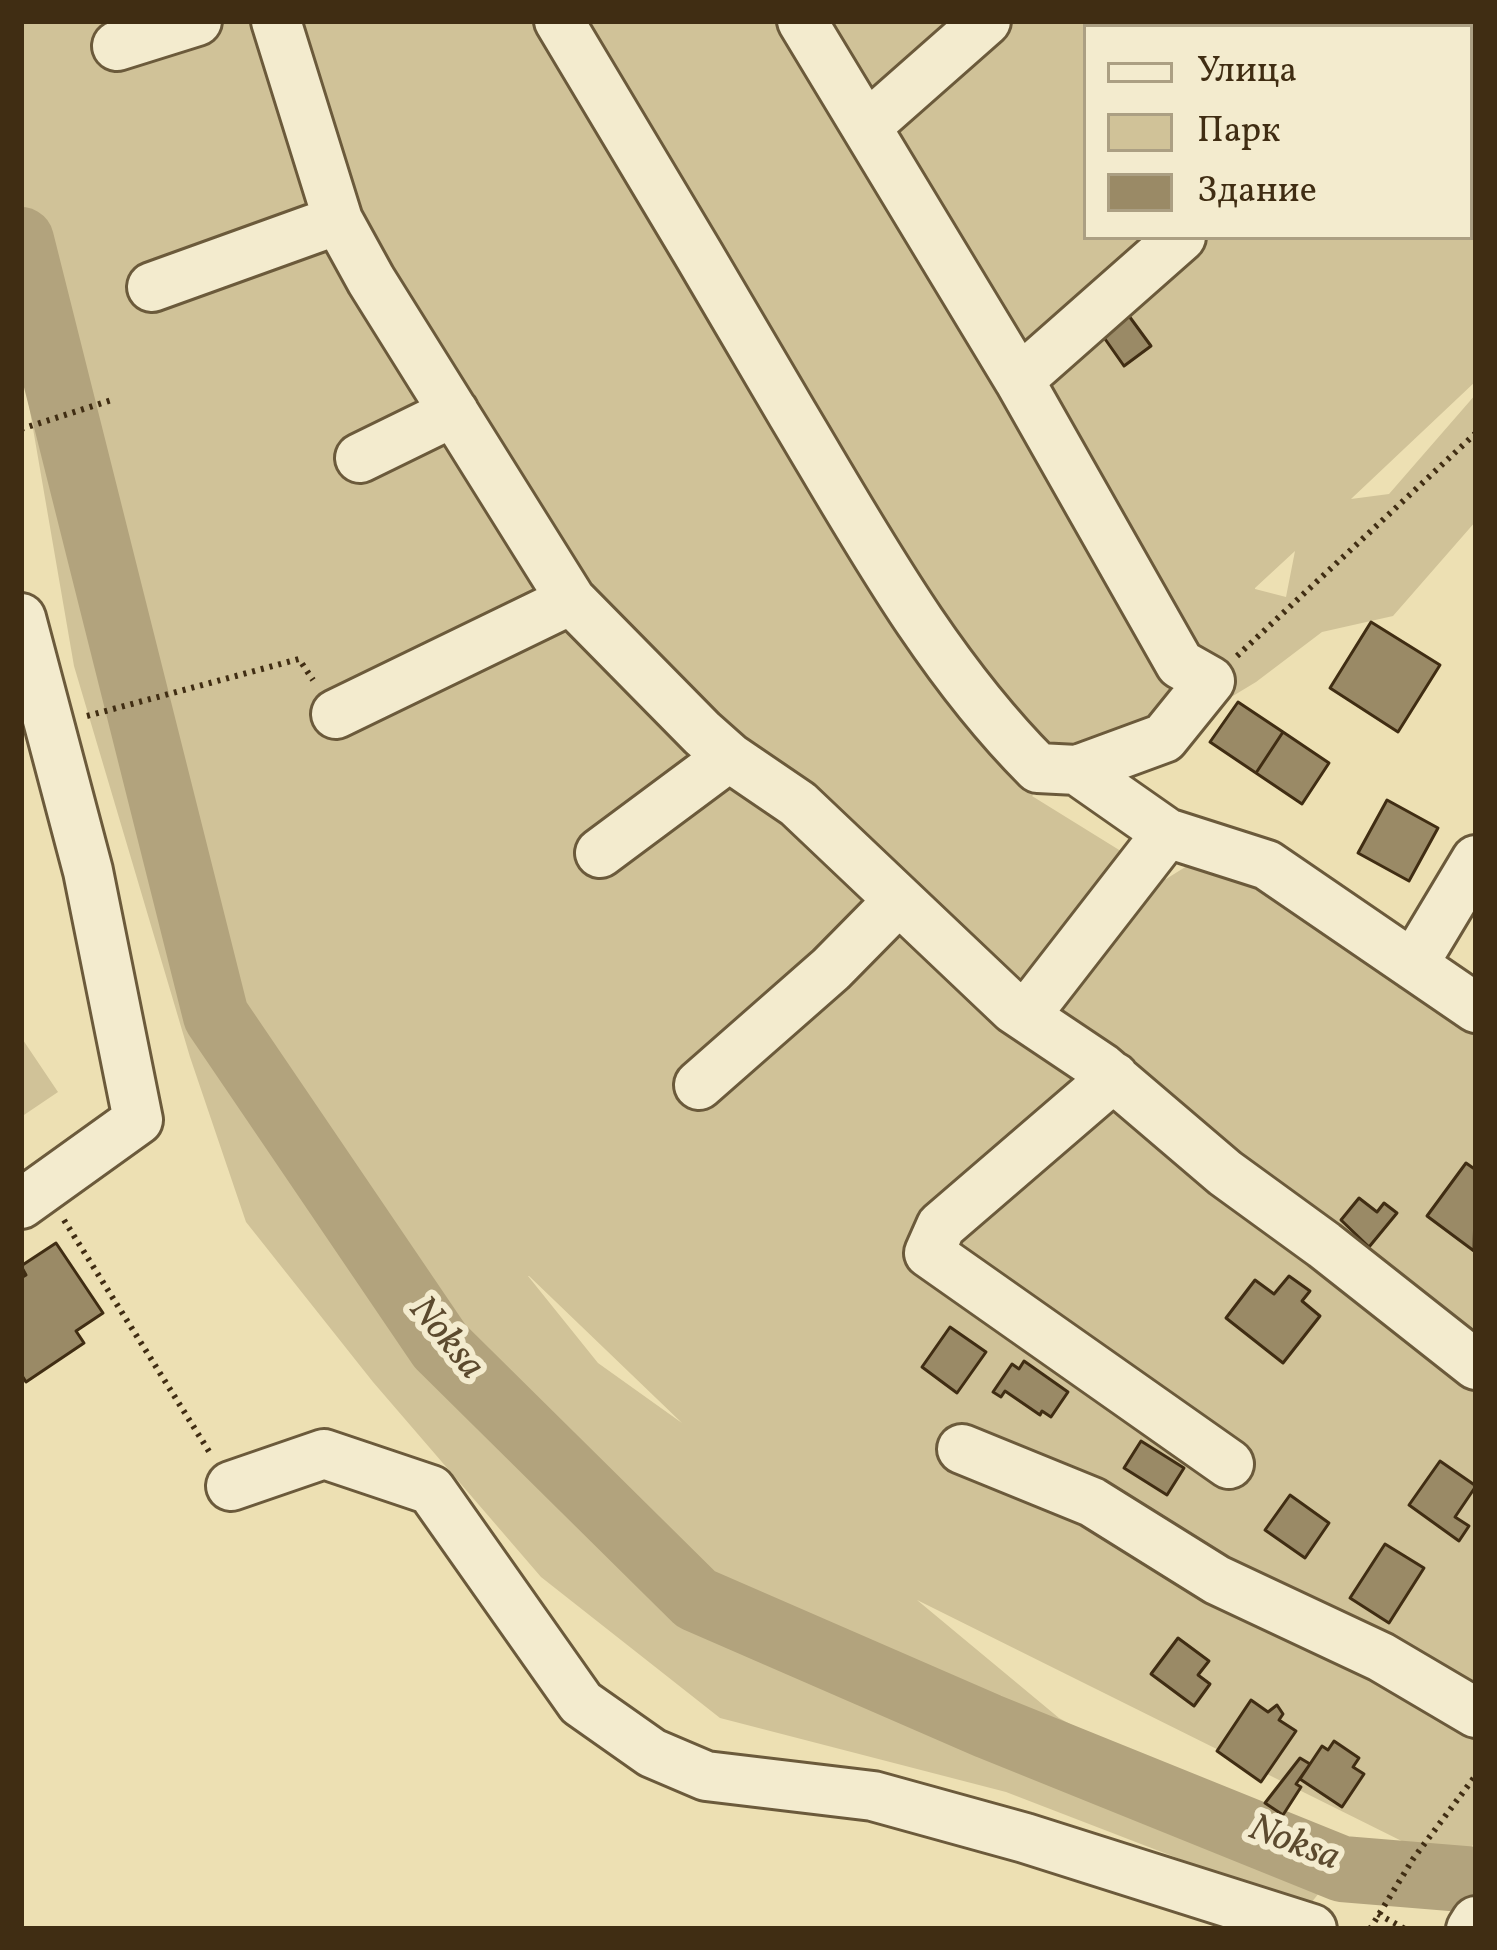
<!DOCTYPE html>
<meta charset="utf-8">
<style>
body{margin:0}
#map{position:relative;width:1497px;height:1950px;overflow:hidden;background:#ede0b3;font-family:Vollkorn,serif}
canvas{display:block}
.frame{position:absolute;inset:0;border:24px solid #402d13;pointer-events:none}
.legend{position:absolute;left:1083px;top:24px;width:390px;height:216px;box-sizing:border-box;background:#f3ebce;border:3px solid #ab9f83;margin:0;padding:15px 21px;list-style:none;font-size:36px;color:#402d13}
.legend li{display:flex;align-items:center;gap:24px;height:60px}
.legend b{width:60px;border:3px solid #ab9f83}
</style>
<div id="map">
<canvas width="1497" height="1950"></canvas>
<div class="frame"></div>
<ul class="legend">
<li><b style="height:15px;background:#f3ebce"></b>Улица</li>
<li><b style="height:33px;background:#d0c298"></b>Парк</li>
<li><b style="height:33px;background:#9a8a66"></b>Здание</li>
</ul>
</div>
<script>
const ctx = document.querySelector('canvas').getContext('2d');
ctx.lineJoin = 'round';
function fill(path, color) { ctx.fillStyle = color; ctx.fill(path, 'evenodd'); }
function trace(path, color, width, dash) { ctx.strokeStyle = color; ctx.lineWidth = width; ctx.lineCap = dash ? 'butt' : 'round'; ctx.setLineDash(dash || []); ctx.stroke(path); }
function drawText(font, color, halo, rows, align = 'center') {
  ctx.font = font + ' Vollkorn,serif'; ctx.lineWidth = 12; ctx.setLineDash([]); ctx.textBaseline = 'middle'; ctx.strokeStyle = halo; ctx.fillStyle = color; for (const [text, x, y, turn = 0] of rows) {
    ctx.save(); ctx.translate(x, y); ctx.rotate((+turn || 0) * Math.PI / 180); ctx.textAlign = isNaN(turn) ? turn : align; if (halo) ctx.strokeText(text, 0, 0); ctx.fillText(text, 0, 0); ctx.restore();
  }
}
const green = new Path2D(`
 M21 21H1476V381L1351 499 1389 494 1476 394V521L1393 616 1322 632 1256 682 1193 720 1176 697 1075 790 1051 777 1032 796 1166 879 1195 861 1221 863 1476 1035V1840L1458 1869 917 1600 1059 1718 1261 1827 1283 1862 1327 1883 1307 1908 1006 1792 720 1718 541 1577 373 1382 246 1222 190 1057 74 666 21 359ZM1086 27H1470V237H1086ZM1295 551 1286 597 1255 589V588ZM528 1276H529L682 1423 598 1363Z
 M21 1037 58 1092 21 1117Z`);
const river = new Path2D(`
 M21 240 216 1016 440 1346 696 1599 988 1726 1342 1869 1476 1880`);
const building = new Path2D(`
 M1470 78 1476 87V117L1470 121Z
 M1118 301 1151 346 1124 366 1091 319Z
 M1371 622 1440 665 1398 732 1330 688Z
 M1238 702 1283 732 1256 773 1210 742Z
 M1283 732 1329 763 1302 804 1256 773Z
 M1387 800 1438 828 1409 881 1358 853Z
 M1466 1163 1476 1170 1474 1251 1427 1216Z
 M1359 1198 1377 1212 1384 1203 1397 1213 1369 1247 1341 1220Z
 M56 1243 103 1313 76 1331 84 1343 26 1382 21 1374V1278L26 1275 21 1266Z
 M1289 1276 1310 1291 1302 1301 1320 1316 1283 1363 1226 1318 1255 1280 1274 1294Z
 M950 1327 986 1352 957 1393 922 1367Z
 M1024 1361 1068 1392 1051 1417 1042 1411 1040 1415 1005 1391 1001 1397 993 1392 1012 1364 1019 1369Z
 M1141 1441 1184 1468 1167 1495 1124 1468Z
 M1440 1461 1476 1486 1455 1517 1469 1526 1459 1541 1409 1505Z
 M1290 1495 1329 1523 1305 1558 1265 1530Z
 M1385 1544 1424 1568 1389 1623 1350 1598Z
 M1178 1638 1209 1661 1198 1675 1210 1684 1194 1706 1151 1674Z
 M1251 1700 1268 1712 1277 1705 1283 1714 1279 1720 1296 1731 1261 1782 1217 1751Z
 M1334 1741 1359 1758 1353 1767 1364 1774 1342 1807 1300 1779 1322 1746 1328 1750Z
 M1300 1758 1310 1764 1296 1784 1301 1787 1283 1815 1265 1803Z`);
const path = new Path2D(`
 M21 429 115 399
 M1237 656 1476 433
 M87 716 299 659 313 680
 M64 1220 210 1453
 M1378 1914 1405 1929
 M1370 1929 1413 1859 1476 1775`);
const minor = new Path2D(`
 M276 21 338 220 371 280 571 600 702 733 729 757 798 804 1014 1009 1102 1068 1225 1173 1324 1245 1476 1365
 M559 21C638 152 716 283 793 415 866 537 937 667 1038 768L1077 770 1167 833 1267 865 1476 1008
 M802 21 1019 380 1180 664 1210 681 1164 738 1077 770
 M1419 27 1426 21
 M117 46 197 21
 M867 126 986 21
 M152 287 338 220
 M1019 380 1181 237
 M360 458 454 412
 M21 618 88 871 138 1120 21 1204
 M336 714 571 600
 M600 853 729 757
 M1413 965 1476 860
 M1025 1016 1167 833
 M1114 1077 941 1226 929 1253 1229 1464
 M699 1085 831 969 898 901
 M962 1449 1092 1502 1217 1580 1381 1657 1476 1713
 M231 1486 324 1454 431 1490 581 1703 652 1753 706 1776 873 1796 1025 1838 1312 1929
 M1471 1929 1476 1921`);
const waterNames = [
 ["Noksa",444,1340,50],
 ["Noksa",1293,1846,21]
];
fill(green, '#d0c298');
trace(river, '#b2a37d', 66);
fill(building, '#9a8a66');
trace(building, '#402d13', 3);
trace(minor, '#6b5a3b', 54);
trace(path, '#402d13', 6, [3, 6]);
trace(minor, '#f3ebce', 48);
drawText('italic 39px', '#5c4a2e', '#f3ebce', waterNames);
</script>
